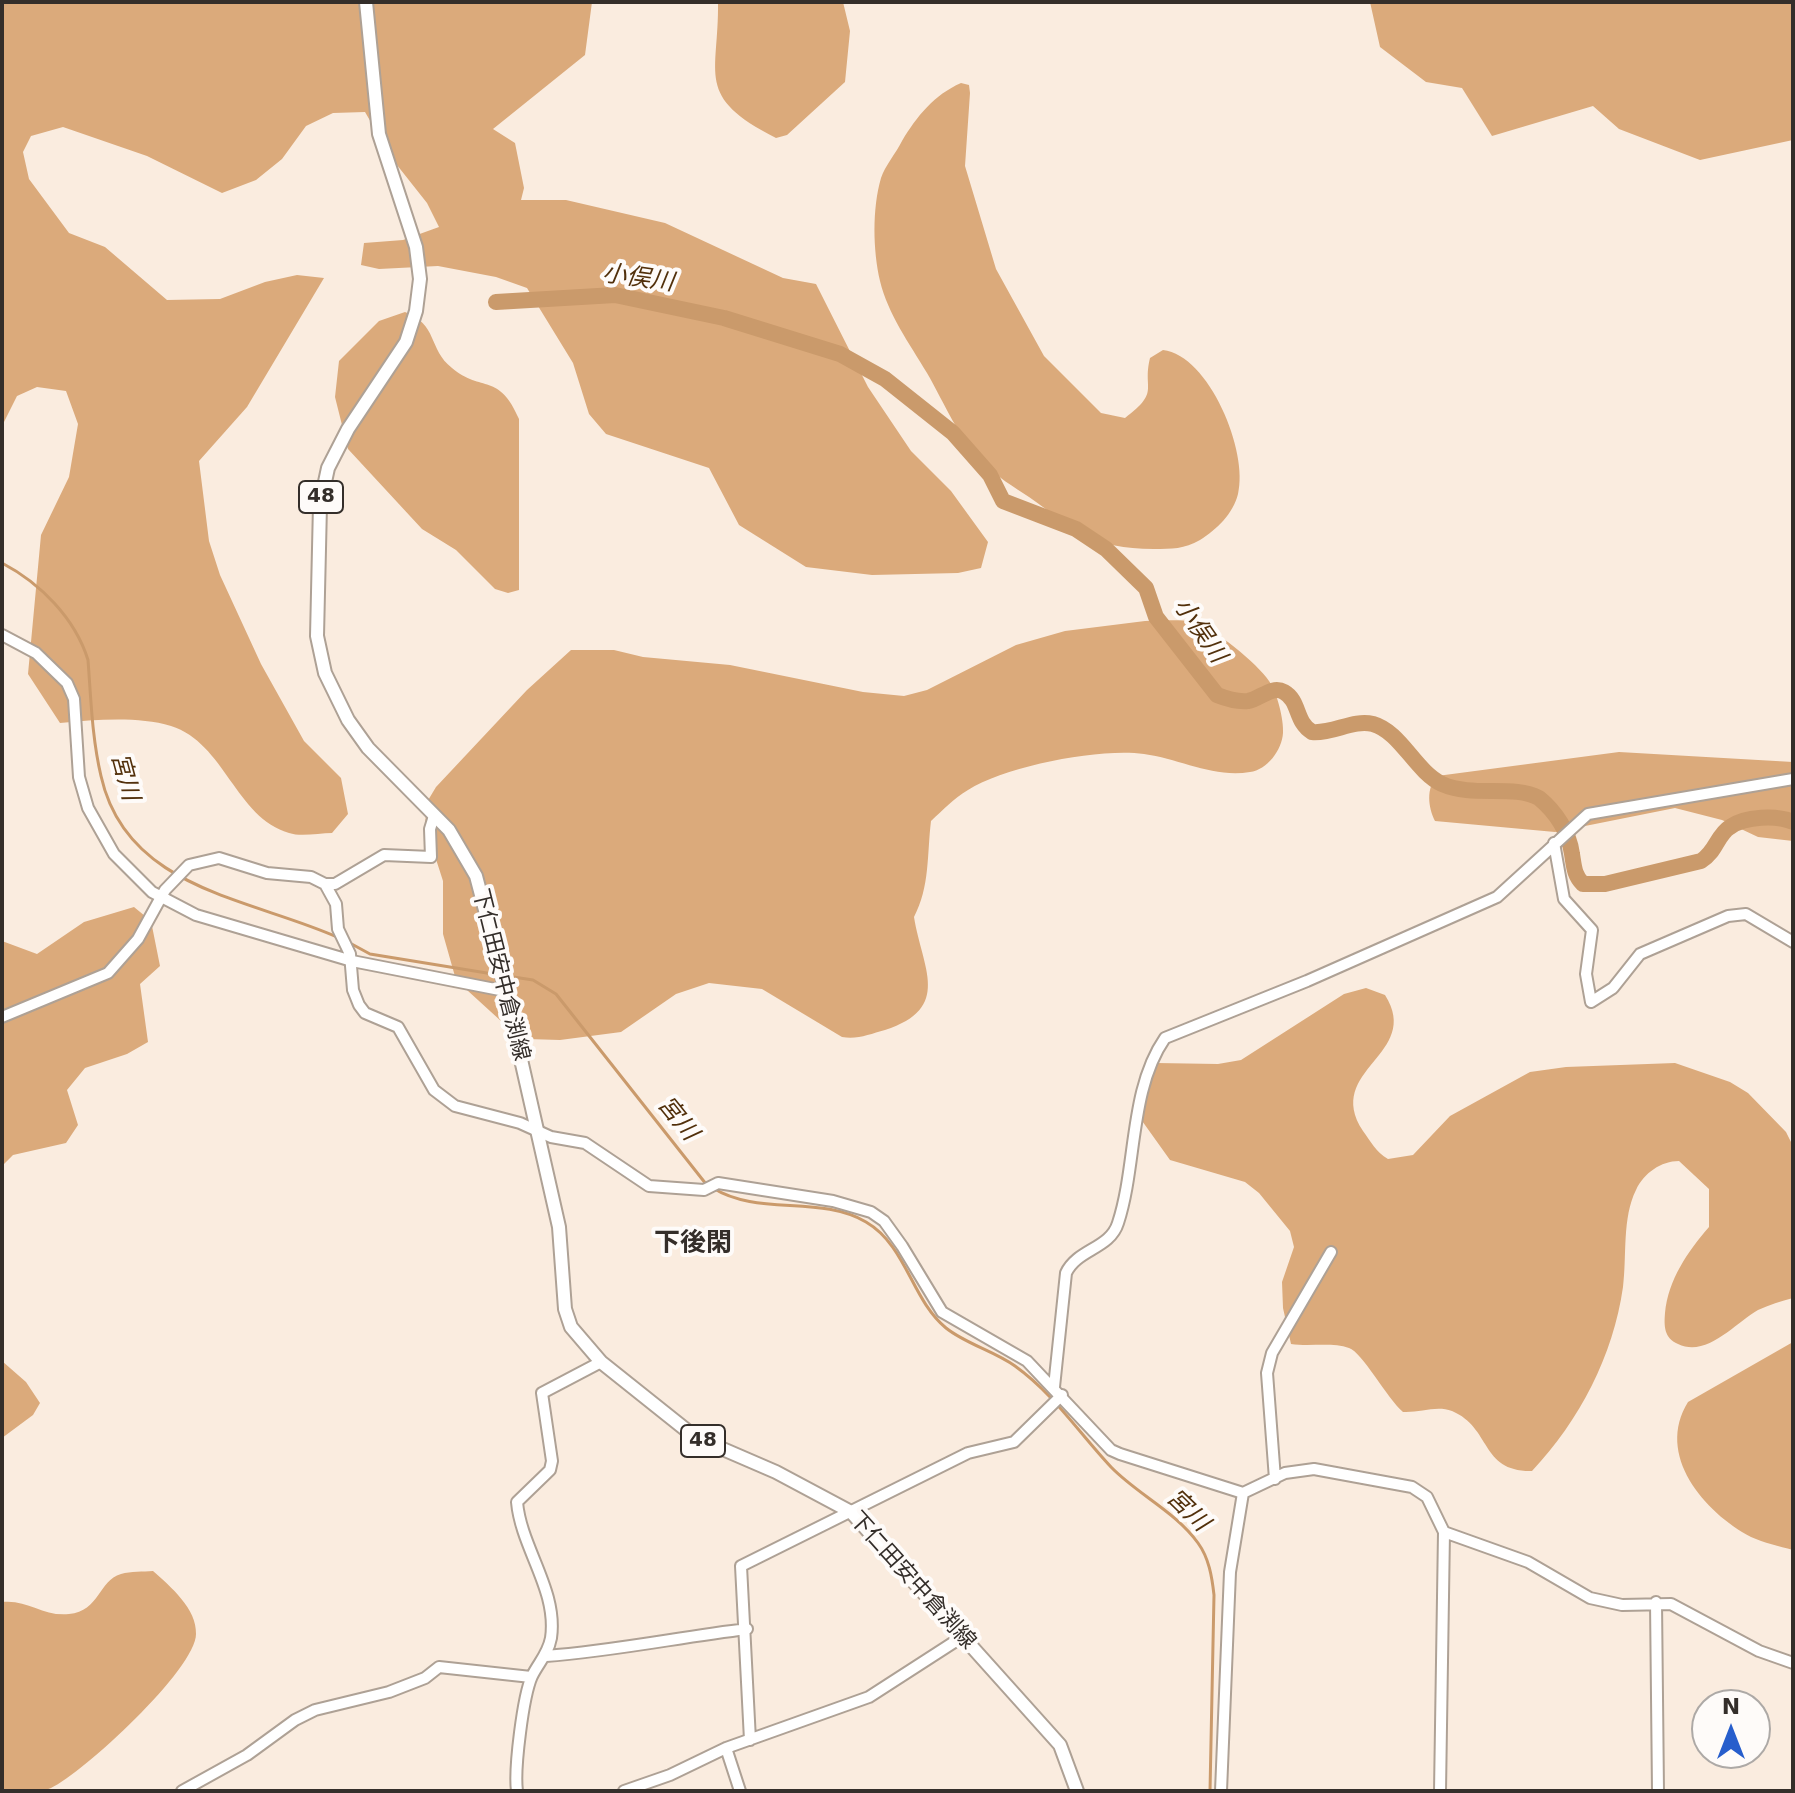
<!DOCTYPE html>
<meta charset="utf-8">
<style>
body{margin:0}
#map{position:relative;width:1795px;height:1793px;overflow:hidden;background:#faecdf;font-family:"DejaVu Sans",sans-serif}
canvas{display:block}
.frame{position:absolute;inset:0;border:4px solid #342e2a;pointer-events:none}
.north{position:absolute;left:1691px;top:1689px;width:80px;height:80px;box-sizing:border-box;background:#fefbf9;border:2px solid #ada9a6;border-radius:50%;rotate:0deg;font-size:22px;font-weight:700;line-height:32px;text-align:center;color:#342e2a}
.north::after{content:'';display:block;margin:auto;width:28px;height:36px;background:#275ecc;clip-path:polygon(50% 0,100% 100%,50% 72%,0 100%)}
</style>
<div id="map">
<canvas width="1795" height="1793"></canvas>
<div class="frame"></div>
<div class="north">N</div>
</div>
<script>
const ctx = document.querySelector('canvas').getContext('2d');
ctx.lineJoin = 'round';
function fill(path, color) { ctx.fillStyle = color; ctx.fill(path, 'evenodd'); }
function trace(path, color, width, dash) { ctx.strokeStyle = color; ctx.lineWidth = width; ctx.lineCap = dash ? 'butt' : 'round'; ctx.setLineDash(dash || []); ctx.stroke(path); }
function drawText(font, color, halo, rows, align = 'center') {
  ctx.font = font + ' "DejaVu Sans","Noto Sans JP",sans-serif'; ctx.lineWidth = 8; ctx.setLineDash([]); ctx.textBaseline = 'middle'; ctx.strokeStyle = halo; ctx.fillStyle = color; for (const [text, x, y, turn = 0] of rows) {
    ctx.save(); ctx.translate(x, y); ctx.rotate((+turn || 0) * Math.PI / 180); ctx.textAlign = isNaN(turn) ? turn : align; if (halo) ctx.strokeText(text, 0, 0); ctx.fillText(text, 0, 0); ctx.restore();
  }
}
const forest = new Path2D(`
 M2 2H592L585 55 493 129 515 143 524 188 521 200H566L665 223 783 278 816 284 868 387 911 451 951 491 988 542 981 568 958 573 872 575 806 567 739 525 709 468 606 434 589 414 573 363 527 288 496 277 438 266 379 269 361 265 364 243 403 240 439 227 427 203 393 160 365 112 333 113 306 126 282 159 256 180 222 193 147 156 63 127 31 136 23 152 29 179 69 233 105 247 167 300 220 299 265 282 297 275 324 278 247 407 199 461 209 541 220 575 261 664 304 741 341 778 348 814 332 833C319 833 301 837 289 833 235 817 225 743 171 726 137 716 95 720 60 723L28 674 41 535 69 477 78 424 66 391 37 387 17 396 2 426Z
 M718 2H843L850 31 845 82 787 135 776 138C694 96 719 76 718 2Z
 M1370 2H1793V140L1700 160 1619 129 1593 106 1492 136 1462 88 1426 82 1380 47Z
 M961 83 969 85 970 93 965 166 996 269 1044 356 1101 413 1125 418C1161 391 1142 390 1150 358L1163 350C1209 355 1249 452 1238 494 1233 514 1217 529 1200 540 1184 549 1172 549 1154 549 1092 549 1076 530 1029 497 1014 487 997 477 985 464 958 438 945 404 927 373 909 343 888 314 880 281 873 250 872 209 881 178 885 166 896 153 902 141 917 116 934 95 961 83Z
 M405 312C438 324 428 349 452 368 482 393 499 372 519 419V590L508 593 495 589 456 550 422 529 348 449 335 397 339 361 379 321Z
 M1145 621C1160 621 1178 619 1193 622 1213 627 1258 664 1269 681 1277 692 1284 720 1283 733 1282 750 1267 770 1250 772 1213 778 1180 759 1144 754 1098 748 1007 766 968 790 954 798 943 810 931 821 927 854 930 887 914 917 922 968 953 1008 885 1030 870 1034 857 1040 842 1037L762 989 709 983 676 994 621 1032 560 1040 527 1039 513 1032 456 980 443 934V881L425 825 427 802 436 787 527 690 571 650H614L643 657 730 665 863 692 904 696 927 690 1016 645 1065 631Z
 M1619 752 1793 762V841L1758 837 1722 820 1675 808 1555 832 1435 821C1428 807 1426 788 1437 776Z
 M134 907 151 921 160 966 140 984 148 1042 127 1054 85 1068 67 1090 78 1125 66 1143 13 1155 2 1166V941L37 954 84 922Z
 M1366 988 1385 995C1423 1055 1323 1069 1363 1131 1371 1142 1376 1152 1388 1159L1413 1155 1450 1116 1530 1072 1566 1067 1675 1063 1730 1082 1748 1093 1786 1132 1793 1146V1298C1781 1301 1769 1305 1758 1310 1735 1323 1707 1358 1678 1344 1664 1338 1664 1326 1665 1313 1668 1280 1688 1251 1709 1227V1189L1679 1161C1661 1161 1644 1173 1636 1190 1622 1218 1627 1256 1623 1287 1613 1356 1580 1420 1532 1471 1480 1472 1492 1428 1452 1411 1436 1405 1420 1413 1403 1412 1387 1398 1362 1352 1349 1348 1332 1342 1309 1347 1291 1344L1283 1308 1282 1282 1294 1247 1290 1231 1259 1193 1245 1182 1170 1160 1135 1111 1142 1073 1156 1063 1218 1064 1241 1060 1344 994Z
 M1793 1342V1550C1779 1546 1764 1543 1751 1537 1704 1512 1655 1455 1688 1402Z
 M2 1361 26 1382 40 1403 33 1415 2 1438Z
 M153 1571C171 1587 197 1609 196 1634 196 1669 83 1773 51 1788 38 1793 15 1793 2 1789V1602C27 1599 44 1617 69 1614 100 1611 98 1581 121 1574 131 1571 143 1572 153 1571Z`);
const stream = new Path2D(`
 M2 563C40 583 75 618 88 660 91 699 92 738 101 776 126 889 249 898 337 937
 M348 942 370 954 499 975
 M507 976 533 980 556 994 706 1184
 M713 1188C757 1216 821 1195 866 1222 907 1246 911 1299 946 1328 966 1344 994 1351 1015 1366 1054 1394 1079 1433 1111 1467 1137 1494 1176 1512 1198 1543 1209 1558 1212 1577 1214 1595L1210 1791`);
const river = new Path2D(`
 M496 302 615 295 724 318 840 354 885 379 953 433 990 475 1003 501 1076 529 1106 549 1146 588 1156 617 1217 695C1227 699 1237 702 1248 701 1260 699 1272 685 1284 692 1300 701 1295 722 1312 732 1333 734 1353 719 1373 724 1401 732 1415 771 1442 784 1473 798 1513 784 1539 798 1556 812 1569 832 1572 854 1574 866 1574 875 1583 884H1605L1701 861C1716 852 1717 835 1730 827 1745 816 1777 815 1793 822`);
const minor = new Path2D(`
 M2 635 36 653 67 683 74 699 79 777 88 808 114 854 152 892 196 915 352 961 505 991
 M1554 843 1564 899 1592 930 1586 974 1591 1002 1613 988 1640 954 1728 916 1746 914 1793 942
 M325 884 336 904 338 929 350 954 353 990 359 1005 365 1013 398 1027 434 1090 455 1106 520 1123 551 1137 585 1143 649 1186 704 1190 718 1183 833 1201 871 1212 884 1221 902 1246 942 1312 1027 1361 1111 1450 1120 1454 1243 1493 1285 1473 1314 1469 1412 1487 1427 1497 1444 1532 1440 1791
 M2 1017 108 973 138 939 165 890 189 865 219 858 267 873 311 877 325 884H335L384 855 431 857 430 829 434 816
 M1054 1387 1066 1273C1077 1249 1110 1249 1118 1223 1137 1165 1129 1090 1165 1038L1307 981 1497 897 1588 814 1793 779
 M1275 1479 1267 1373 1272 1353 1331 1252
 M1444 1532 1528 1562 1590 1598 1622 1605 1671 1604 1759 1651 1793 1663
 M1656 1602 1658 1791
 M546 1656C614 1651 680 1637 747 1629
 M750 1740 741 1566 968 1453 1014 1442 1062 1395
 M726 1748 740 1791
 M182 1791 247 1755 295 1720 315 1710 389 1692 425 1678 439 1667 531 1677
 M517 1791C514 1769 523 1696 532 1676 539 1662 548 1654 551 1638 558 1590 521 1548 517 1502L550 1470 552 1461 542 1393 601 1362
 M624 1791 670 1775 726 1748 869 1697 962 1637
 M1221 1791 1230 1572 1243 1493`);
const major = new Path2D(`
 M366 2 379 134 416 247 420 279 416 311 406 342 348 429 328 468 320 505 317 636 325 673 348 720 368 748 449 830 476 876 500 967 559 1227 565 1309 571 1327 601 1362 695 1437 776 1472 851 1512 1060 1745 1077 1791`);
const shields = [
 [321,497,44],
 [703,1441,44]
];
const shieldNames = [
 ["48",321,497],
 ["48",703,1441]
];
const streetNames = [
 ["下仁田安中倉渕線",500,975,76],
 ["下仁田安中倉渕線",912,1581,48]
];
const waterNames = [
 ["小俣川",638,279,8],
 ["小俣川",1199,631,55],
 ["宮川",124,777,75],
 ["宮川",677,1119,51],
 ["宮川",1187,1511,44]
];
const quarterNames = [
 ["下後閑",693,1244]
];
fill(forest, '#dbaa7b');
trace(stream, '#ca9a6b', 3);
trace(river, '#ca9a6b', 16);
trace(minor, '#aea195', 14);
trace(major, '#aea195', 16);
trace(minor, '#fff', 10);
trace(major, '#fff', 12);
for (const [x, y, w] of shields) { const box = new Path2D(); box.roundRect(x - w / 2, y - 16, w, 32, 6); ctx.fillStyle = '#fefbf9'; ctx.fill(box); trace(box, '#342e2a', 2); }
drawText('bold 20px', '#342e2a', null, shieldNames);
drawText('22px', '#342e2a', '#fefbf9', streetNames);
drawText('italic 24px', '#52300b', '#fefbf9', waterNames);
drawText('bold 26px', '#342e2a', '#fefbf9', quarterNames);
</script>
